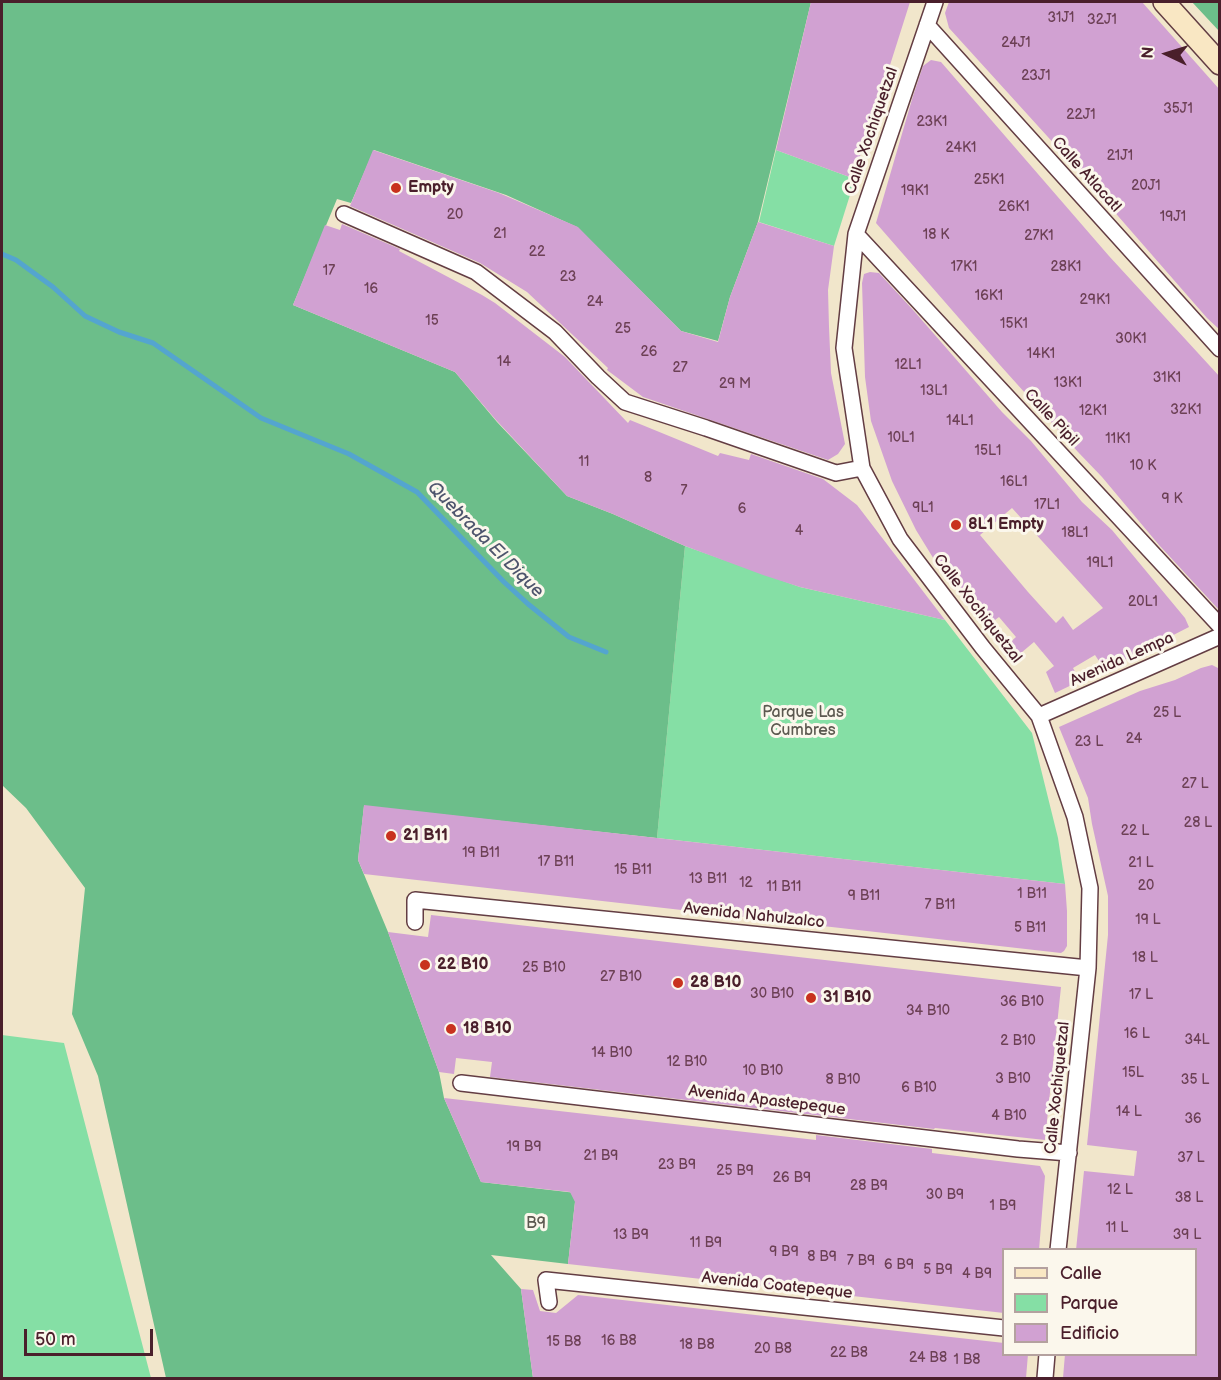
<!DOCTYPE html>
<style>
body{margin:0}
#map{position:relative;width:1221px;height:1380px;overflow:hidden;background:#f1e6cb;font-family:"Balsamiq Sans",sans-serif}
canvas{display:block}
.frame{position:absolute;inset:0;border:3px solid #4a1f2b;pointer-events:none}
.legend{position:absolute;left:1002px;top:1248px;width:195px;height:108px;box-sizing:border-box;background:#fbf7ec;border:2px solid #b4a19f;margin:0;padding:8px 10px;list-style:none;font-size:18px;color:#4a1f2b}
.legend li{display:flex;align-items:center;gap:12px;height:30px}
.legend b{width:30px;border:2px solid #b4a19f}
.north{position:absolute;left:1137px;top:24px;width:60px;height:60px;-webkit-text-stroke:4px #fbf7ec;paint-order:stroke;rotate:274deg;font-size:16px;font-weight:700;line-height:24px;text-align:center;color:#4a1f2b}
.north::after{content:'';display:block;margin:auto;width:21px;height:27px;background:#4a1f2b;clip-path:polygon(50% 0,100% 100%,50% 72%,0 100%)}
.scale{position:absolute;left:24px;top:1329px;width:129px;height:27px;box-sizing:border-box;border:3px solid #4a1f2b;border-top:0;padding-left:8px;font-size:18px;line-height:21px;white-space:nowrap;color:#4a1f2b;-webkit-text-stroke:4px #fbf7ec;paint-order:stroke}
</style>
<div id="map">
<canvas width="1221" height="1380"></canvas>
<div class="frame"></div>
<ul class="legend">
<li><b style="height:8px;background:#f9e7c3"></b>Calle</li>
<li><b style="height:16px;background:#85dfa5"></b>Parque</li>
<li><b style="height:16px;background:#d1a1d2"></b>Edificio</li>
</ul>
<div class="north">N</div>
<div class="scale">50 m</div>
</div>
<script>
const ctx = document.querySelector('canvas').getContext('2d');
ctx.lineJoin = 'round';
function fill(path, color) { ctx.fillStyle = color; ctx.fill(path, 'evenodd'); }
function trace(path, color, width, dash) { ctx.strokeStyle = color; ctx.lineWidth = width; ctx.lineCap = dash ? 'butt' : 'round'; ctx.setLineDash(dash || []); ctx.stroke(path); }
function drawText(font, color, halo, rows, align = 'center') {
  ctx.font = font + ' "Balsamiq Sans",sans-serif'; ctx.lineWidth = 6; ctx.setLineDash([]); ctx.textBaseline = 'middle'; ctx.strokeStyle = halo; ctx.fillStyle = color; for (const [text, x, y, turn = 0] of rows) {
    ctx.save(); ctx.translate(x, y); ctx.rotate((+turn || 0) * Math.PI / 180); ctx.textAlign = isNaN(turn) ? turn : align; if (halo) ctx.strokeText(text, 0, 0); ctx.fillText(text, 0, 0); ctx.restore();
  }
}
const green = new Path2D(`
 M776 150 855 179 834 246 759 222Z
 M685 546 800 587 945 620 1032 733 1058 838 1065 884 657 838Z
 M2 1035 64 1043 151 1378H2Z`);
const forest = new Path2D(`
 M2 2H811L758 222 730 297 718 341 681 331 577 227 506 195 374 150 351 203 337 199 293 305 455 372 497 422 567 496 613 514 685 546 657 838 364 806 358 860 388 932 439 1072 444 1098 481 1182 576 1193 568 1264 491 1255 521 1289 533 1378H166L98 1076 72 1014 85 888 26 808 2 785Z
 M1192 2H1219V31Z`);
const stream = new Path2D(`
 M2 254 16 260 53 287 85 316 119 332 153 343 261 418 349 454 417 492 504 582 528 604 569 637 606 652`);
const building = new Path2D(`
 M811 2H910L878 103 864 139 855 179 776 150Z
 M949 2H1142L1220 90V330L1207 318 1077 169 949 28 945 13Z
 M931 60 941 62 1109 256 1220 377V611L1159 545 1102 477 1078 452 999 364 876 223 913 96 923 66Z
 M373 150 499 193 578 227 681 331 718 342 730 297 758 222 834 246 828 290 829 327 831 373 845 444 838 454 828 460 643 397 607 370 608 368 527 292 480 263 350 206Z
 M342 224 400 249 399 251 482 295 495 303 565 357 628 423 630 420 718 456 720 453 749 460 751 454 823 479 857 505 945 620 800 587 763 575 685 546 613 514 567 496 496 420 455 372 293 305 325 225 340 230Z
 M870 272 879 273 914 311 1002 412 1031 441 1082 502 1112 530 1185 618 1189 627 1105 670 1095 655 1073 668 1080 681 1055 693 1046 672 1054 666 1034 642 1015 658 1006 646 1016 637 999 617 991 623 943 574 916 530 892 481 871 421 865 377 862 283 864 274ZM1012 508 1103 608 1073 630 1063 616 1056 623 1028 592 980 535Z
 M1212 665 1220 669V1361L1218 1378H1063L1065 1354H1196V1250H1076L1084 1171 1134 1176 1137 1151 1087 1145 1108 935V896L1092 824 1088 798 1059 727 1140 691 1175 680 1201 668Z
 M364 805 1065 884 1067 911V946L1064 951 1061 953 364 874 358 860Z
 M431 915 1061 987 1045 1140 935 1128 934 1129 490 1077 492 1062 456 1058 454 1074 439 1072 388 932 428 937Z
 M444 1098 816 1140V1135L932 1149V1153L1040 1166 1045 1176 1039 1250H1004V1313L568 1264 575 1202 570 1192 481 1182Z
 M521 1289 533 1290 540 1311 556 1313 578 1295 1004 1343V1354H1028L1026 1378H533Z`);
const minor = new Path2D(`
 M935 2 856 234 844 348 862 468 900 539 983 648 1039 716 1075 817 1090 888 1088 968 1058 1250
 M927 25 1220 349
 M344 214 476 272 555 332 598 377 625 402 706 428 836 473 862 468
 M856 234 1220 626
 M1039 716 1220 636
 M415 922V900L1088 968
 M461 1083 1018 1149 1069 1153
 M549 1302 546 1280 1004 1328
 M1045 1378 1047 1354`);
const secondary = new Path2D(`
 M1164 2 1220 64`);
const markers = [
 [396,188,6,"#c8321e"],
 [956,525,6,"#c8321e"],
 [391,836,6,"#c8321e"],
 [425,965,6,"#c8321e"],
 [678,983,6,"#c8321e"],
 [811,998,6,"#c8321e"],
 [451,1029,6,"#c8321e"]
];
const numberNames = [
 ["31J1",1061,18],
 ["32J1",1102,20],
 ["24J1",1016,43],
 ["23J1",1036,76],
 ["35J1",1178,109],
 ["22J1",1081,115],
 ["23K1",932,122],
 ["24K1",961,148],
 ["21J1",1120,156],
 ["25K1",989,180],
 ["20J1",1146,186],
 ["19K1",915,191],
 ["26K1",1014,207],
 ["20",455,215],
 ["19J1",1173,217],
 ["21",500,234],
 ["18 K",936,235],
 ["27K1",1039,236],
 ["22",537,252],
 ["17K1",964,267],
 ["28K1",1066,267],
 ["17",329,271],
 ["23",568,277],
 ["16",371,289],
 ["16K1",989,296],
 ["29K1",1095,300],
 ["24",595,302],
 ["15",432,321],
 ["15K1",1014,324],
 ["25",623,329],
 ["30K1",1131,339],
 ["26",649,352],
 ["14K1",1041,354],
 ["14",504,362],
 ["12L1",908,365],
 ["27",680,368],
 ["31K1",1167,378],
 ["13K1",1068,383],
 ["29 M",735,384],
 ["13L1",934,391],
 ["32K1",1186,410],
 ["12K1",1093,411],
 ["14L1",960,421],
 ["10L1",901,438],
 ["11K1",1118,439],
 ["15L1",988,451],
 ["11",584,462],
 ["10 K",1143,466],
 ["8",648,478],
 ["16L1",1014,482],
 ["7",684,491],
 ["9 K",1172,499],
 ["17L1",1047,505],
 ["9L1",923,508],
 ["6",742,509],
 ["4",799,531],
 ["18L1",1075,533],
 ["19L1",1100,563],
 ["20L1",1143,602],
 ["25 L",1167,713],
 ["24",1134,739],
 ["23 L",1089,742],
 ["27 L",1195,784],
 ["28 L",1198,823],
 ["22 L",1135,831],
 ["19 B11",481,853],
 ["17 B11",556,862],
 ["21 L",1141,863],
 ["15 B11",633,870],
 ["13 B11",708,879],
 ["12",746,883],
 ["20",1146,886],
 ["11 B11",784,887],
 ["1 B11",1032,894],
 ["9 B11",864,896],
 ["7 B11",940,905],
 ["19 L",1148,920],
 ["5 B11",1030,928],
 ["18 L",1145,958],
 ["25 B10",544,968],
 ["27 B10",621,977],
 ["30 B10",772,994],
 ["17 L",1141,995],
 ["36 B10",1022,1002],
 ["34 B10",928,1011],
 ["16 L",1137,1034],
 ["34L",1197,1040],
 ["2 B10",1018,1041],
 ["14 B10",612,1053],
 ["12 B10",687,1062],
 ["10 B10",763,1071],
 ["15L",1133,1073],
 ["3 B10",1013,1079],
 ["8 B10",843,1080],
 ["35 L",1195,1080],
 ["6 B10",919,1088],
 ["14 L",1129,1112],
 ["4 B10",1009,1116],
 ["36",1193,1119],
 ["19 B9",524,1147],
 ["21 B9",601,1156],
 ["37 L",1191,1158],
 ["23 B9",677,1165],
 ["25 B9",735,1171],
 ["26 B9",792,1178],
 ["28 B9",869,1186],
 ["12 L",1120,1190],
 ["30 B9",945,1195],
 ["38 L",1189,1198],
 ["1 B9",1003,1206],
 ["11 L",1117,1228],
 ["13 B9",631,1235],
 ["39 L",1187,1235],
 ["11 B9",706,1243],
 ["9 B9",784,1252],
 ["8 B9",822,1257],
 ["7 B9",861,1261],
 ["6 B9",899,1265],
 ["5 B9",938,1270],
 ["4 B9",977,1274],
 ["16 B8",619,1341],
 ["15 B8",564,1342],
 ["18 B8",697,1345],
 ["20 B8",773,1349],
 ["22 B8",849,1353],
 ["24 B8",928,1358],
 ["1 B8",967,1360]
];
const streetNames = [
 ["Calle Xochiquetzal",872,131,-71],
 ["Calle Atlacatl",1086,175,48],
 ["Calle Pipil",1051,418,47],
 ["Calle Xochiquetzal",977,609,52],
 ["Avenida Lempa",1122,660,-24],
 ["Avenida Nahulzalco",754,916,6],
 ["Calle Xochiquetzal",1058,1088,-84],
 ["Avenida Apastepeque",767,1101,7],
 ["Avenida Coatepeque",777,1286,6]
];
const poiNames = [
 ["Empty",408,188],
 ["8L1 Empty",968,525],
 ["21 B11",403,836],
 ["22 B10",437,965],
 ["28 B10",690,983],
 ["31 B10",823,998],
 ["18 B10",463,1029]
];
const parkNames = [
 ["Parque Las",803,713],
 ["Cumbres",803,731],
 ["B9",536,1224]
];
const waterNames = [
 ["Quebrada El Dique",485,540,45]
];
fill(green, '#85dfa5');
fill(forest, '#6cbe8a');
trace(stream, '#54a5cf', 5);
fill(building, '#d1a1d2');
trace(minor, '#633d43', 18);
trace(secondary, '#633d43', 24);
trace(minor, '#fff', 15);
trace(secondary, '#f9e7c3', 21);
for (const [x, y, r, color] of markers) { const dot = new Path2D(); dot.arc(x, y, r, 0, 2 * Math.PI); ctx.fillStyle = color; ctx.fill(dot); trace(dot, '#fbf7ec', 2); }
drawText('14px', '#6c4055', null, numberNames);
drawText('16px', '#4a1f2b', '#fbf7ec', streetNames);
drawText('bold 16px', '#4a1f2b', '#fbf7ec', poiNames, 'left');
drawText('16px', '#5c5950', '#fbf7ec', parkNames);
drawText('italic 18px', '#4e556d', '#fbf7ec', waterNames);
</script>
